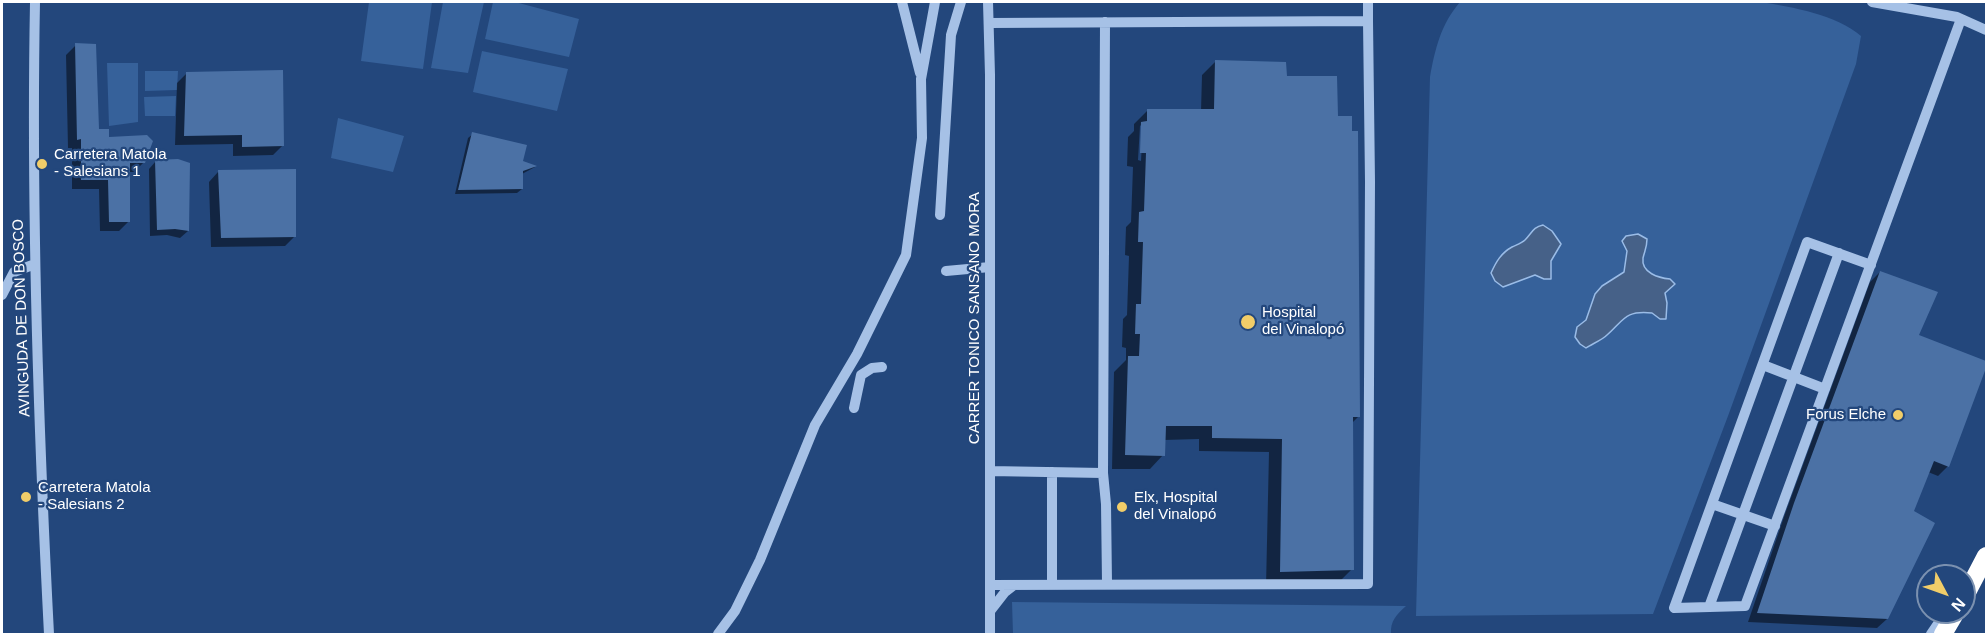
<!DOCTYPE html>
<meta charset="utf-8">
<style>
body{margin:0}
#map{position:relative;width:1988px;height:636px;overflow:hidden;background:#23477c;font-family:Arial,sans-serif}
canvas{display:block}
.frame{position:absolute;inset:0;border:3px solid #fff;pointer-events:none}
.north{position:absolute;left:1916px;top:564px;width:60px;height:60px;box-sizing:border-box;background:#23477c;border:2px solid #7b91b0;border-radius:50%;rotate:131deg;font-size:16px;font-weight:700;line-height:24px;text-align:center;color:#fff}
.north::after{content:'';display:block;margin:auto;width:21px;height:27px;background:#f1cd69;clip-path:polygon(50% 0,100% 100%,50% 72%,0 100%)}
</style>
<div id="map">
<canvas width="1988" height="636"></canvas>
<div class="frame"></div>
<div class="north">N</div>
</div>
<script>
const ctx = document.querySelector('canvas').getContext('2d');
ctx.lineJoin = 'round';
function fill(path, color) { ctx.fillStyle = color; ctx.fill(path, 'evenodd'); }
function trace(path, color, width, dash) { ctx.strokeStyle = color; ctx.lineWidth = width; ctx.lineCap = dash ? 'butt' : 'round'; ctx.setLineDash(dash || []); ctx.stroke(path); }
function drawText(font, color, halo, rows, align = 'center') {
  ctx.font = font + ' Arial,sans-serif'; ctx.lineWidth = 4.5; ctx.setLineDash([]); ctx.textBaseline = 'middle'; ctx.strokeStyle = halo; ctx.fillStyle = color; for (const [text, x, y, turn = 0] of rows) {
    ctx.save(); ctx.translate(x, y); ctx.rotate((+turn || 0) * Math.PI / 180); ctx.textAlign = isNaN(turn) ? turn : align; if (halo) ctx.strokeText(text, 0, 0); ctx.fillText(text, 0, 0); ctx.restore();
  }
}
const green = new Path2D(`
 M369 2H432L423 69 361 61Z
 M443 2H484L468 73 431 68Z
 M493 2H515L579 19 569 57 485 39Z
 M1460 2H1761C1792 7 1837 15 1861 36L1856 64 1728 416 1653 614 1416 616 1430 77C1435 49 1441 24 1460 2Z
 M482 51 568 69 557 111 473 92Z
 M107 63H138V122L109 126Z
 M145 71H178L177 90 145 91Z
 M176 96 175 116H145L144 97Z
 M338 118 404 136 393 172 331 158Z
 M1012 602 1406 606C1397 614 1390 621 1391 634H1013Z`);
const water = new Path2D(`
 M1543 225 1552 231 1561 244 1551 261V279H1544L1535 275 1503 287 1495 281 1491 273C1496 262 1501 253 1512 247 1516 245 1522 243 1525 240 1532 233 1533 227 1543 225Z
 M1638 234 1647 239C1647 247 1645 250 1643 258 1641 273 1659 278 1670 279L1675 284 1665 293 1667 303 1666 319H1660L1652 313C1625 310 1624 320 1607 335 1602 340 1592 344 1586 348L1580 344 1575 337 1577 327 1586 320 1595 294 1602 286 1624 272 1627 251 1622 241 1626 236Z`);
const shadow = new Path2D(`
 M76 45 98 131 144 162 134 172H128L129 221 119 231H100L99 189H72V148H68L66 55Z
 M1216 61 1285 77 1336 117 1359 416 1351 424 1352 569 1338 583 1266 586 1269 452 1199 451V439L1164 440 1163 455 1150 469H1112L1114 372 1126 360V348L1122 347 1123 319 1127 315 1129 256 1125 255 1126 227 1131 222 1133 167 1127 166 1128 137 1134 131V124L1148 110 1201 111 1202 75ZM1143 123 1141 161 1138 160 1140 126Z
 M187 73 283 145 273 155 233 156V144L175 145 177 83Z
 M473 134 521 162 535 167 522 174V189L517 193 455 194 468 138Z
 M156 161 188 231 180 238 167 235 150 236 149 169Z
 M218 172 294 237 285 246 211 247 209 182Z
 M1880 272 1917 336 1986 362V364L1948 466 1938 476 1928 472 1912 512 1887 619 1877 628 1748 622 1785 514 1870 282Z`);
const building = new Path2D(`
 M75 43 96 44 99 129H109V137L147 135 153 141 145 163H130V222H109L108 180H81V139L77 140Z
 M1215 60 1286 62 1287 76H1337L1338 116H1352V131H1358L1360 417H1353L1354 570 1280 572 1282 439 1212 438V426H1166L1165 456 1125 455 1128 356H1139L1140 334H1135L1136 304H1141L1143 242H1138L1139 212 1144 211 1146 153H1140L1141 122 1147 121V109H1214Z
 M283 70 284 146 242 147V135L184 136 186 72Z
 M472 132 527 145 523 161 537 166 523 171V189L458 190Z
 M178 159 190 163 189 231 175 229 157 230 155 160Z
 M296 169V237L221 238 218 170Z
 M1880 271 1938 292 1919 335 1986 361V368L1949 467 1934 461 1914 511 1935 523 1888 619 1757 613 1794 503Z`);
const minor = new Path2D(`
 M35 2C31 213 38 423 49 634
 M902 2 920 73
 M988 2 990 75V634
 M1872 2 1957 17 1986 30
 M1105 22 1103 473 1106 504 1107 583
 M989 23 1368 21V2
 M940 215 951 35 961 2
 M1871 265 1807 242 1674 608 1745 606 1961 19
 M946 271 990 267
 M2 295 14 272 35 264
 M1763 365 1825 389
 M854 408 861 375 872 368 882 367
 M990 471 1103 473
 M1052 472V584
 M1712 504 1775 526
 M991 585 1368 584 1370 182 1368 21
 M1709 607 1839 253
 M991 610 1005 592 1014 585
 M718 634 735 611 760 560 815 425 857 354 906 255 922 138 921 79 935 2
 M1931 634 1946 612`);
const highway = new Path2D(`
 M1964 598 1986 556
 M1943 634 1956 612`);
const markers = [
 [42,164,6,"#f1cd69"],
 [1248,322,8,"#f1cd69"],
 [1898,415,6,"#f1cd69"],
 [26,497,6,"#f1cd69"],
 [1122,507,6,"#f1cd69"]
];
const poiNames = [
 ["Carretera Matola",54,155],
 ["- Salesians 1",54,172],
 ["Hospital",1262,313],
 ["del Vinalopó",1262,330],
 ["Forus Elche",1886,415,"right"],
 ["Carretera Matola",38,488],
 ["- Salesians 2",38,505],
 ["Elx, Hospital",1134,498],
 ["del Vinalopó",1134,515]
];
const streetNames = [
 ["AVINGUDA DE DON BOSCO",22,318,-92],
 ["CARRER TONICO SANSANO MORA",975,318,-90]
];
fill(green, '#36619a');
fill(water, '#466188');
trace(water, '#9abce7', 1.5);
fill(shadow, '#0007');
fill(building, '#4b71a5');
trace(minor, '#a6c1e6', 10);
trace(highway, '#fff', 18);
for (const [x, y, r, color] of markers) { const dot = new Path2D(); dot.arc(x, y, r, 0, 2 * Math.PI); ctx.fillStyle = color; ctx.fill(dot); trace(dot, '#23477c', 2); }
drawText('15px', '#fff', '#23477c', poiNames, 'left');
drawText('15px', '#fff', '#23477c', streetNames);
</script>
